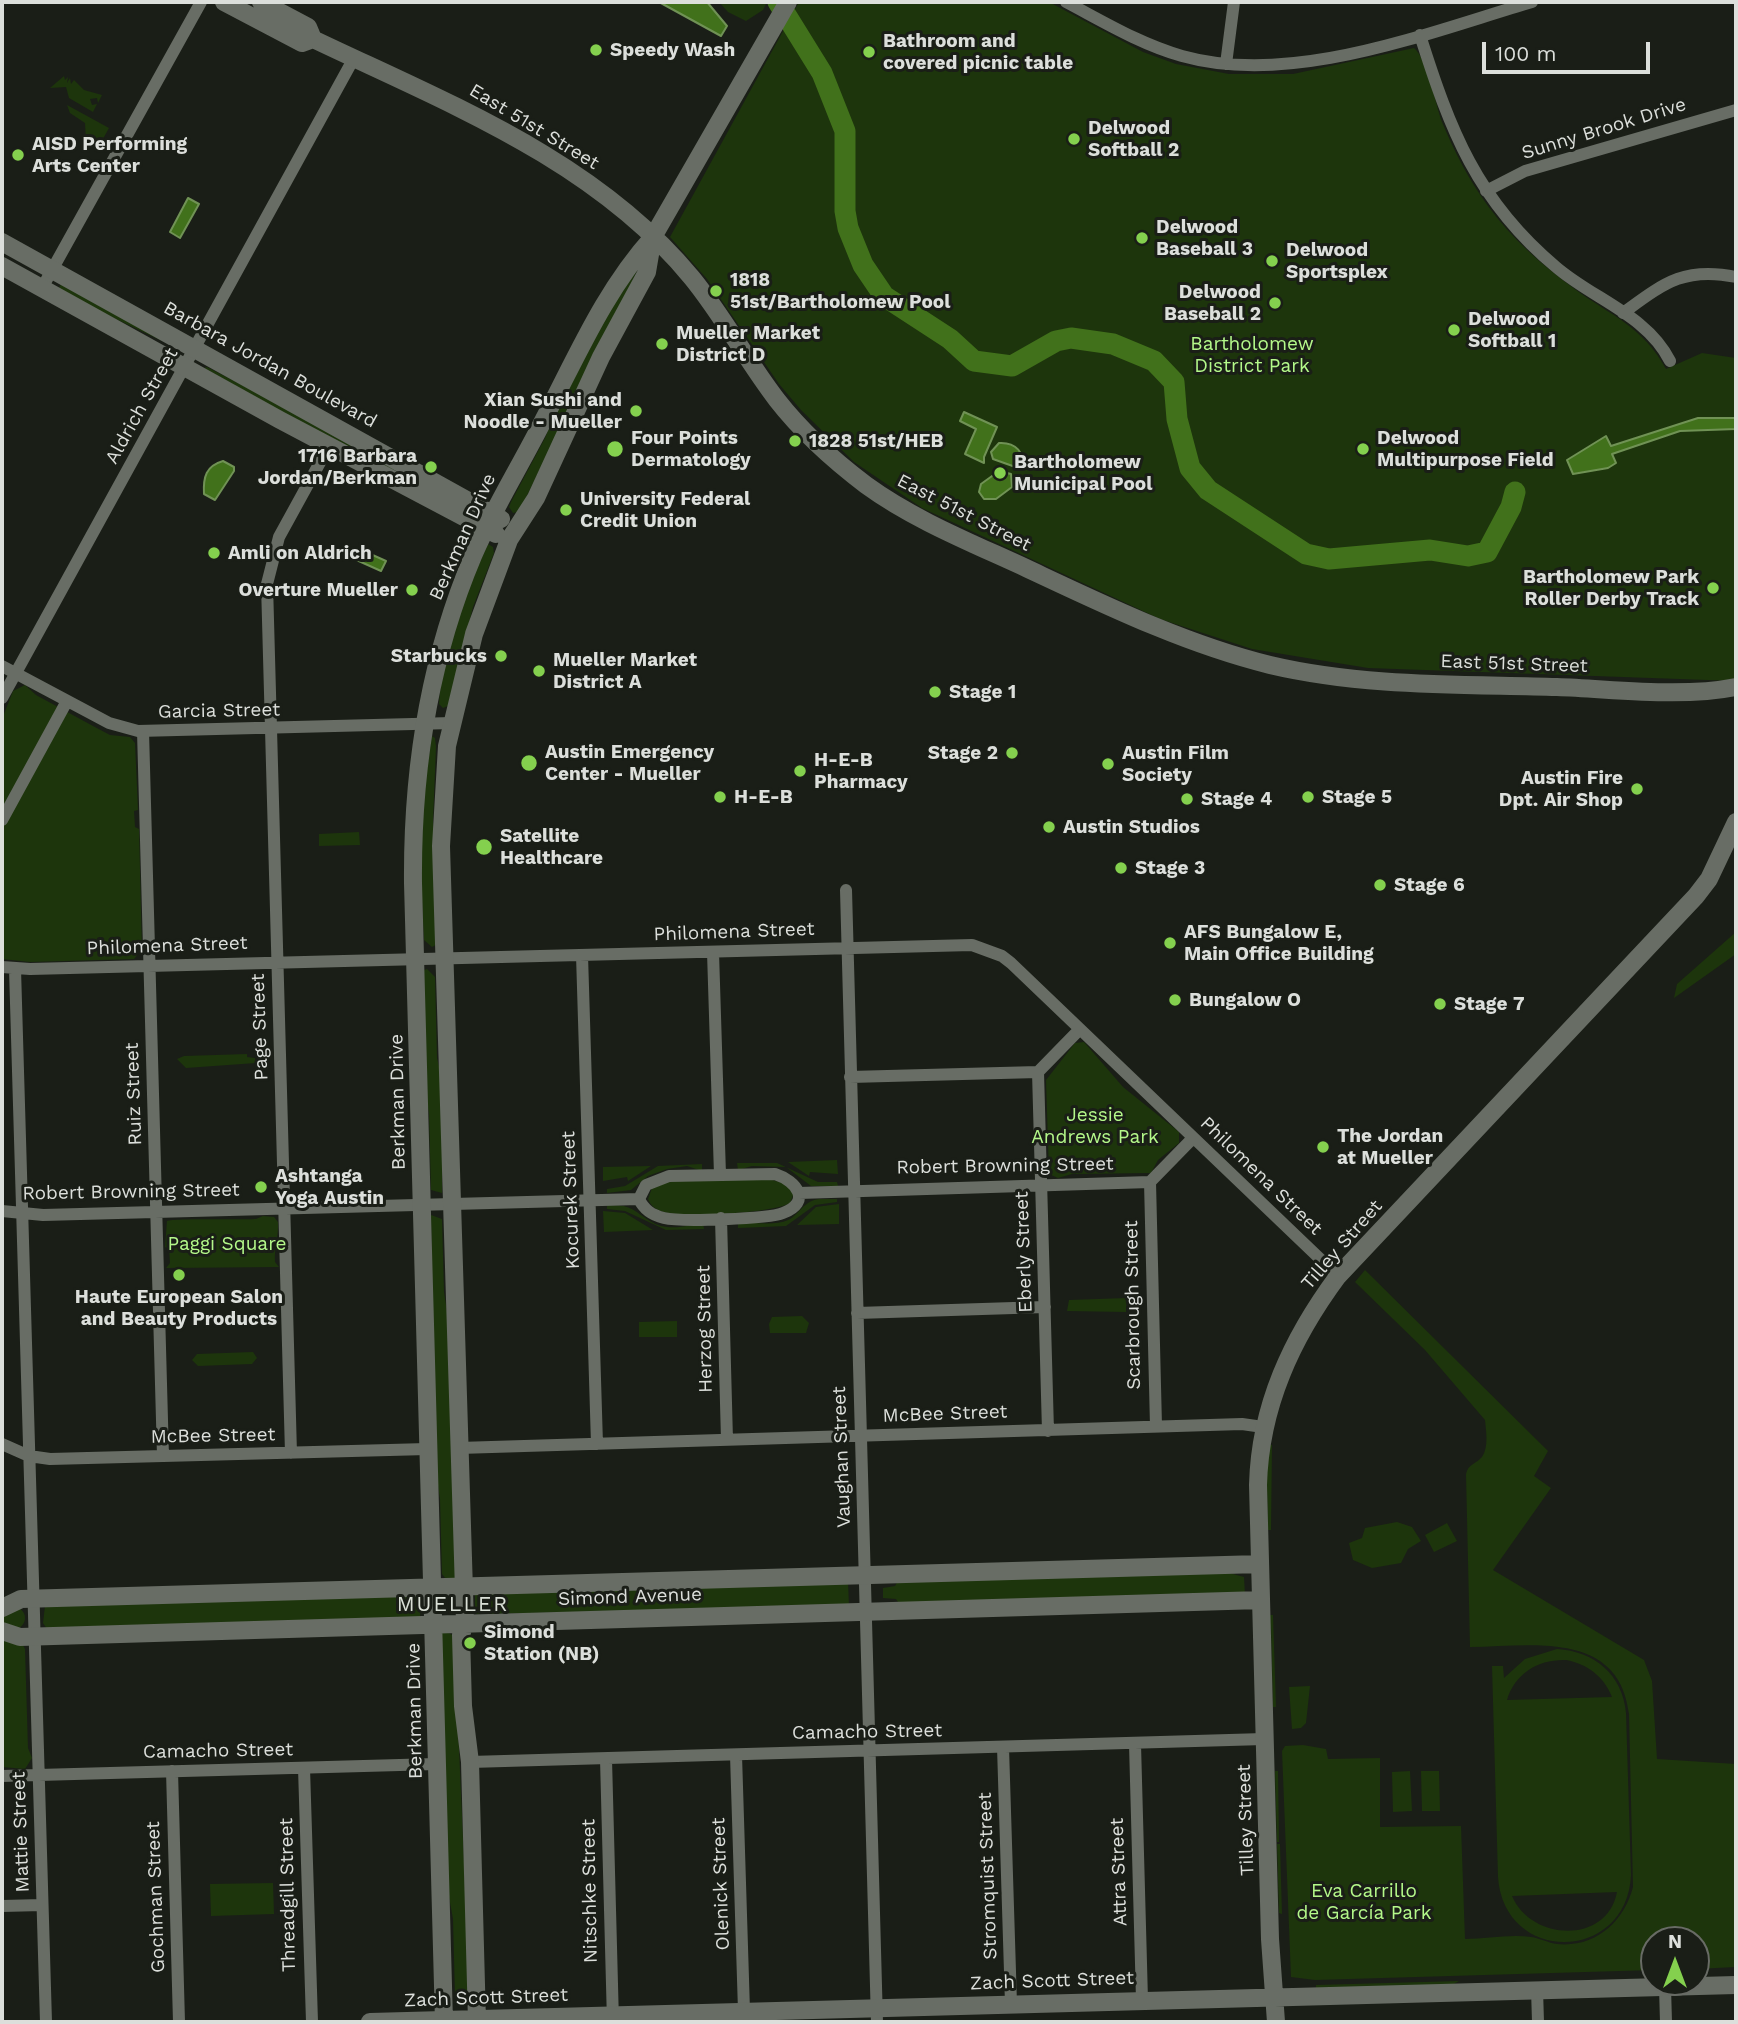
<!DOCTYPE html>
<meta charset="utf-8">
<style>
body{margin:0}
#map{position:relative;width:1738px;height:2024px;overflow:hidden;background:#1a1e17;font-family:"Work Sans",sans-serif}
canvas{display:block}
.frame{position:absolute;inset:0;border:4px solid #dcdfdb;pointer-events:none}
.north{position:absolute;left:1640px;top:1926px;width:70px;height:70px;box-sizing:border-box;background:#1a1e17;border:2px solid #686b65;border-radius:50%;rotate:0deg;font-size:19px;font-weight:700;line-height:28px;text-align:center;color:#dcdfdb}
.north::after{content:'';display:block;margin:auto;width:24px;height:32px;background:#84d04e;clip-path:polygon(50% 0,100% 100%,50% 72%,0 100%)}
.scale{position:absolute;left:1482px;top:42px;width:168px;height:32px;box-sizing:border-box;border:4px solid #dcdfdb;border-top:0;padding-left:9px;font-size:21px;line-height:24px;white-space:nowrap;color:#dcdfdb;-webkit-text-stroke:5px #1a1e17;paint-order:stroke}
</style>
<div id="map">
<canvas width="1738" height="2024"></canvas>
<div class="frame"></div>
<div class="north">N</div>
<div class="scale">100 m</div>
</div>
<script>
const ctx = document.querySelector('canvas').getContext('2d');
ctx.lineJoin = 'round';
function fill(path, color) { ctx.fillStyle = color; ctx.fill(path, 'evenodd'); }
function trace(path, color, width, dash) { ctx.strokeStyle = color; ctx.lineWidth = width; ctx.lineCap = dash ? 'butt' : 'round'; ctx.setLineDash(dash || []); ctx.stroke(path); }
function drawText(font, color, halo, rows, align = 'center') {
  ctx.font = font + ' "Work Sans",sans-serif'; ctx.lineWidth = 6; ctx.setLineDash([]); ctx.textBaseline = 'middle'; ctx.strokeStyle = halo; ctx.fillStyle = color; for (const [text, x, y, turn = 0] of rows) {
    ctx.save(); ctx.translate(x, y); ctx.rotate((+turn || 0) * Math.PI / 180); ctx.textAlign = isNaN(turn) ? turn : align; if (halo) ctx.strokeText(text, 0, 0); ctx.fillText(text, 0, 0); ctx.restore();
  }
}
const green = new Path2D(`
 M719 2H767L763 10 746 21 728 12Z
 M799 2H1049L1143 52 1176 64 1229 74H1293L1414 48C1428 60 1435 103 1442 122 1454 151 1469 180 1488 206 1512 239 1542 265 1576 290 1612 316 1643 327 1666 369L1702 353 1736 358V681L1368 668 1252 649 1160 619 922 508 854 462 801 410 779 384 707 279 670 237Z
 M64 76 65 80 68 77 67 83 70 78 71 84 74 80 84 90 102 95 98 103 97 98 90 99 92 105 97 104 93 112 69 98 66 87 50 88Z
 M67 105 109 128 99 146 86 142 85 123 70 113Z
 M638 269 519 512 513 513 509 507 511 502 545 438 558 404 623 285Z
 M61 284 175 347 82 303 59 288Z
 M207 367 289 409 470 512 406 476 364 458 204 368Z
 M488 544 493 547 494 553 473 607 448 706 443 708 439 704C443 646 464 596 488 544Z
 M25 685 36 695 93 726 110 735 130 737 135 743 138 810 134 811 135 827 139 829 142 950 134 959 30 962 2 959V719L13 691Z
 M432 736 435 738 436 747 433 821 437 851 438 944 432 947 424 940 418 824Z
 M359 832 360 845 319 846V834Z
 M1736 932V954L1674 998 1677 984Z
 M427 969 435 977 437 1058 442 1079V1193L431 1190 429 1114 423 1074 422 971Z
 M1084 1042 1123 1087 1179 1132V1143L1158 1160 1151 1173 1072 1174 1058 1178 1049 1174 1046 1080 1075 1043Z
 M247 1054V1057L255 1058 256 1063 186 1068 177 1059 184 1056Z
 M837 1160 838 1174 810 1172 809 1176 788 1162Z
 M737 1163H777L818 1182H837L838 1186H811L786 1167 752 1166 738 1170Z
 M702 1164V1171L687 1166 667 1169 648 1176 631 1190 607 1193V1189L625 1186 658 1166Z
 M651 1166 628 1181 627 1177 603 1181V1167Z
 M765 1178 790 1185 794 1193 790 1203C774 1213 683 1218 664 1212 656 1210 651 1206 648 1199L652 1188 670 1181Z
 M819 1199H837V1202L815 1205 786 1226 738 1228V1221C753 1223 775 1226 788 1220 798 1216 803 1201 819 1199Z
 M839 1204V1224L797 1225 816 1207Z
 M607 1205C631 1205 630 1208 650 1221 667 1232 688 1226 703 1222L704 1229 666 1230 625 1211 607 1209Z
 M603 1211 625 1213 653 1230 604 1232Z
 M431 1215 442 1219 444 1292 450 1331 457 1577 454 1579H446L442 1574 440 1499 435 1467Z
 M263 1216 274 1217 278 1222C279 1235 274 1247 275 1262L279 1267 166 1268 170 1263 169 1249 165 1247 167 1221C175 1218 241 1220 256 1219Z
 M1365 1270 1548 1451 1534 1476 1551 1488 1493 1570 1644 1660 1652 1681 1657 1759 1736 1764V1967L1696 1969V1940H1654V1970L1315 1980 1291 1977 1282 1751 1285 1746 1303 1745 1326 1749 1328 1759 1380 1758V1827L1461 1826 1465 1939C1486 1939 1510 1934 1531 1937 1540 1938 1548 1943 1557 1944 1595 1948 1624 1922 1633 1887L1629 1714C1619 1630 1532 1646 1470 1647L1466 1474C1468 1464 1476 1464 1482 1457 1489 1447 1486 1431 1485 1420L1425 1350 1355 1282Z
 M1127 1298 1126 1312 1067 1311 1069 1300Z
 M802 1316 809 1323 806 1333H770L769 1324 772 1317Z
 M677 1321V1337H639V1322Z
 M253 1352 257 1358 252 1364 198 1366 192 1360 197 1354Z
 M1266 1444 1272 1445 1271 1530H1268Z
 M1397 1522 1412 1527 1421 1541 1408 1549 1401 1563 1372 1568 1353 1560 1349 1543 1362 1538 1365 1528Z
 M1447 1523 1457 1541 1434 1552 1425 1535Z
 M1229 1573 1244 1577 1245 1595 900 1605 896 1599 883 1598V1588L895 1586 899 1579Z
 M848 1580 849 1607 475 1614V1593Z
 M418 1595 421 1598 420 1618 47 1629 43 1623 45 1606Z
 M3 1618a11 11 0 1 1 22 0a11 11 0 1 1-22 0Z
 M1267 1615H1273L1276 1707H1273L1271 1629Z
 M445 1631 454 1636 470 1996 455 1997 453 1919 447 1886 441 1634Z
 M2 1636 23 1645 25 1649 28 1748 32 1758 25 1769 2 1767Z
 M1557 1649C1594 1651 1623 1675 1626 1713L1631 1875C1627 1963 1504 1965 1498 1877L1492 1666H1503L1504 1678 1525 1659ZM1566 1660C1588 1664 1604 1677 1612 1697L1507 1700C1515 1673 1539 1659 1566 1660ZM1617 1892C1607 1945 1531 1941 1512 1896Z
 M1310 1686 1306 1723 1301 1728 1292 1729 1289 1687Z
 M1275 1771H1278L1279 1842H1277Z
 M1410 1771 1412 1811 1393 1812 1392 1772Z
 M1421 1771H1439L1440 1811H1422Z
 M1277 1844H1280L1282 1914 1279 1913Z
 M273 1883 274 1914 211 1916 210 1884Z
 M1459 1981 1452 1985 1316 1988V1985Z`);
const water = new Path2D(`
 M659 2H707L727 26 721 36Z
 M188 198 199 204 180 238 170 232Z
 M964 412 997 427 984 457V463L965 454 976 429 960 421Z
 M1698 418H1736V429L1680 431 1612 454 1616 463 1608 468 1573 474 1567 460 1606 436 1611 446Z
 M999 443C1015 442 1027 453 1021 469L993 459 991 452Z
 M223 461 234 467V471L215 500 204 494C203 477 206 466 223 461Z
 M999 471 1011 474 1012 487 996 499H984L979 492 981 484Z
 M357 548 386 561 381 571 352 558 358 552Z`);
const river = new Path2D(`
 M778 2 822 73 845 131V211L848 228 863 265 884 296 950 339 974 361 1012 366 1056 341 1071 338 1113 344 1154 361 1174 382 1177 419 1190 468 1208 490 1306 554 1329 559 1430 550 1468 556 1487 552 1511 507 1515 492`);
const street = new Path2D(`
 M1066 2C1104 22 1140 44 1182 56 1292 87 1426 33 1532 2
 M1420 35C1450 130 1477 201 1556 267 1593 299 1647 315 1670 361
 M1226 64 1234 2
 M1486 191 1525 171 1736 110
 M42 288 201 2
 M1623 313C1663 284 1684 266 1736 277
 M2 666 109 723 138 731 452 723
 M2 698 354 58
 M143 731 163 1456
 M2 820 67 701
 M846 890 877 2022
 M713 952 720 1175
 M582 955 597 1444
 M2 967 30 969 972 945 1002 956 1011 963 1338 1276
 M15 969 46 2022
 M1038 1072 1048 1431
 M850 1077 1038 1072 1080 1029
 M775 1174C797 1181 812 1202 783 1213 768 1219 681 1222 664 1218 652 1215 644 1210 639 1199L646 1185 669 1176Z
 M1150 1182 1156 1426
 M799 1193 1150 1182 1193 1138
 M2 1211 43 1215 639 1199
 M721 1218 727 1440
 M857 1313 1045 1307
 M2 1444 29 1456 50 1459 427 1449
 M459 1448 1242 1424 1263 1427
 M291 1453 267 584 279 537 329 446
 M1135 1744 1142 2000
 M1003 1747 1011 2004
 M736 1755 744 2011
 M606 1759 613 2022
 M470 1762 1264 1739
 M304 1768 312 2022
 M172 1771 179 2022
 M2 1776 436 1764
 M2 1906 42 1905
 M1665 1987 1666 2022
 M1537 1989 1538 2022`);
const secondary = new Path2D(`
 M224 2 302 43 313 39C447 103 595 160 692 278 723 316 747 361 777 400 802 432 833 460 866 485 914 520 972 543 1026 568 1105 605 1185 644 1270 665 1363 687 1462 684 1557 687 1615 689 1681 698 1736 687
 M261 2 308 27 313 39
 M2 242 501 519
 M2 266 280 420 496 534
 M2 1608 21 1599 1260 1564
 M2 1631 20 1637 1261 1600
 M370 2022 1736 1985
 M444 2022 413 883C412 771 429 660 473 556 493 509 521 465 544 419 577 356 605 290 653 237L788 2
 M477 2022 470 1762 463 1706 461 1635 465 1623 441 846 447 746 474 634 509 540 536 498 601 357 647 272 653 237
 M1276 2022 1270 1939 1258 1485C1260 1406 1292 1338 1338 1276L1696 896 1709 879 1736 822`);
const markers = [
 [596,50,7,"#84d04e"],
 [869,52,7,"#84d04e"],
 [1074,139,7,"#84d04e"],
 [18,155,7,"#84d04e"],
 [1142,238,7,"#84d04e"],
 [1272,261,7,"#84d04e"],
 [716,291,7,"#84d04e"],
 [1275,303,7,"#84d04e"],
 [1454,330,7,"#84d04e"],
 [662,344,7,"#84d04e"],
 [636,411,7,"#84d04e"],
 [795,441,7,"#84d04e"],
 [615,449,9,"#84d04e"],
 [1363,449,7,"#84d04e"],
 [431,467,7,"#84d04e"],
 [1000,473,7,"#84d04e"],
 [566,510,7,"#84d04e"],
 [214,553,7,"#84d04e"],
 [1713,588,7,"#84d04e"],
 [412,590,7,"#84d04e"],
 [501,656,7,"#84d04e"],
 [539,671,7,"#84d04e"],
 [935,692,7,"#84d04e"],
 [1012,753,7,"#84d04e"],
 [529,763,9,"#84d04e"],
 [1108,764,7,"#84d04e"],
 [800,771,7,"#84d04e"],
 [1637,789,7,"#84d04e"],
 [720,797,7,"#84d04e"],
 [1308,797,7,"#84d04e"],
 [1187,799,7,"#84d04e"],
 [1049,827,7,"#84d04e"],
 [484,847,9,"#84d04e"],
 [1121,868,7,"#84d04e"],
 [1380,885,7,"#84d04e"],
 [1170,943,7,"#84d04e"],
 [1175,1000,7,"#84d04e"],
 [1440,1004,7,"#84d04e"],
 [1323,1147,7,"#84d04e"],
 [261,1187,7,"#84d04e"],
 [179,1275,7,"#84d04e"],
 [470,1643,7,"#84d04e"]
];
const poiNames = [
 ["Bathroom and",883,41],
 ["covered picnic table",883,63],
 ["Speedy Wash",610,50],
 ["Delwood",1088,128],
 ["Softball 2",1088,150],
 ["AISD Performing",32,144],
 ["Arts Center",32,166],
 ["Delwood",1156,227],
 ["Baseball 3",1156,249],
 ["Delwood",1286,250],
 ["Sportsplex",1286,272],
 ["1818",730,280],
 ["51st/Bartholomew Pool",730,302],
 ["Delwood",1261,292,"right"],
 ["Baseball 2",1261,314,"right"],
 ["Delwood",1468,319],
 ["Softball 1",1468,341],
 ["Mueller Market",676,333],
 ["District D",676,355],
 ["Xian Sushi and",622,400,"right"],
 ["Noodle - Mueller",622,422,"right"],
 ["Four Points",631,438],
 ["Dermatology",631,460],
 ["Delwood",1377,438],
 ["Multipurpose Field",1377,460],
 ["1828 51st/HEB",809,441],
 ["1716 Barbara",417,456,"right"],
 ["Jordan/Berkman",417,478,"right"],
 ["Bartholomew",1014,462],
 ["Municipal Pool",1014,484],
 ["University Federal",580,499],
 ["Credit Union",580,521],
 ["Amli on Aldrich",228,553],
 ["Bartholomew Park",1699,577,"right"],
 ["Roller Derby Track",1699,599,"right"],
 ["Overture Mueller",398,590,"right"],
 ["Starbucks",487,656,"right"],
 ["Mueller Market",553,660],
 ["District A",553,682],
 ["Stage 1",949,692],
 ["Austin Emergency",545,752],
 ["Center - Mueller",545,774],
 ["Stage 2",998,753,"right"],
 ["Austin Film",1122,753],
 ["Society",1122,775],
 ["H-E-B",814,760],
 ["Pharmacy",814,782],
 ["Austin Fire",1623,778,"right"],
 ["Dpt. Air Shop",1623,800,"right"],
 ["H-E-B",734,797],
 ["Stage 5",1322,797],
 ["Stage 4",1201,799],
 ["Austin Studios",1063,827],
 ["Satellite",500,836],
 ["Healthcare",500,858],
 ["Stage 3",1135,868],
 ["Stage 6",1394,885],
 ["AFS Bungalow E,",1184,932],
 ["Main Office Building",1184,954],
 ["Bungalow O",1189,1000],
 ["Stage 7",1454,1004],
 ["The Jordan",1337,1136],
 ["at Mueller",1337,1158],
 ["Ashtanga",275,1176],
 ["Yoga Austin",275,1198],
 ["Haute European Salon",179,1297,"center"],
 ["and Beauty Products",179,1319,"center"],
 ["Simond",484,1632],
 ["Station (NB)",484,1654]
];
const streetNames = [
 ["East 51st Street",534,127,31],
 ["Sunny Brook Drive",1604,129,-17],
 ["Barbara Jordan Boulevard",270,365,29],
 ["Aldrich Street",142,406,-61],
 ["East 51st Street",964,513,27],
 ["Berkman Drive",463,537,-66],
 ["East 51st Street",1514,664,2],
 ["Garcia Street",219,711,-1],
 ["Philomena Street",734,932,-2],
 ["Philomena Street",167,946,-2],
 ["Page Street",260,1027,-92],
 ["Ruiz Street",134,1094,-92],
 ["Berkman Drive",398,1102,-91],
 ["Robert Browning Street",1005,1166,-1],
 ["Philomena Street",1261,1176,44],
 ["Robert Browning Street",131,1192,-1],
 ["Kocurek Street",571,1200,-92],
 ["Tilley Street",1342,1245,-49],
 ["Eberly Street",1024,1252,-92],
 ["Scarbrough Street",1133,1305,-91],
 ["Herzog Street",705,1329,-91],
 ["McBee Street",945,1414,-2],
 ["McBee Street",213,1436,-1],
 ["Vaughan Street",842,1457,-92],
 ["Simond Avenue",630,1597,-2],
 ["Berkman Drive",415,1711,-91],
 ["Camacho Street",867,1732,-1],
 ["Camacho Street",218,1751,-1],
 ["Tilley Street",1246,1820,-92],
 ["Mattie Street",21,1832,-92],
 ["Attra Street",1119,1872,-92],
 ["Stromquist Street",988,1876,-92],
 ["Olenick Street",721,1884,-92],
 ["Nitschke Street",590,1891,-91],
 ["Threadgill Street",288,1895,-91],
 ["Gochman Street",156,1897,-92],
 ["Zach Scott Street",1052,1981,-2],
 ["Zach Scott Street",486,1998,-2]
];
const parkNames = [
 ["Bartholomew",1252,344],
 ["District Park",1252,366],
 ["Jessie",1095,1115],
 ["Andrews Park",1095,1137],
 ["Paggi Square",227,1244],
 ["Eva Carrillo",1364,1891],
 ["de García Park",1364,1913]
];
const neighbourhoodNames = [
 ["MUELLER",453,1605]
];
fill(green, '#1d350c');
fill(water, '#41711b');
trace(water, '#709255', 2);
trace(river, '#41711b', 21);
trace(street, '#686d65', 12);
trace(secondary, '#686d65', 18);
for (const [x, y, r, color] of markers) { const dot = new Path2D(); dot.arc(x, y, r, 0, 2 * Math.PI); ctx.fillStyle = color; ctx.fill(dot); trace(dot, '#1a1e17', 2.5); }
drawText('bold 19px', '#dcdfdb', '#1a1e17', poiNames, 'left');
drawText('19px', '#dcdfdb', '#1a1e17', streetNames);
drawText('19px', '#b4f88a', '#1a1e17', parkNames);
ctx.letterSpacing = '2px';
drawText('21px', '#dae0d7', '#1a1e17', neighbourhoodNames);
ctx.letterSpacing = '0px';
</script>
